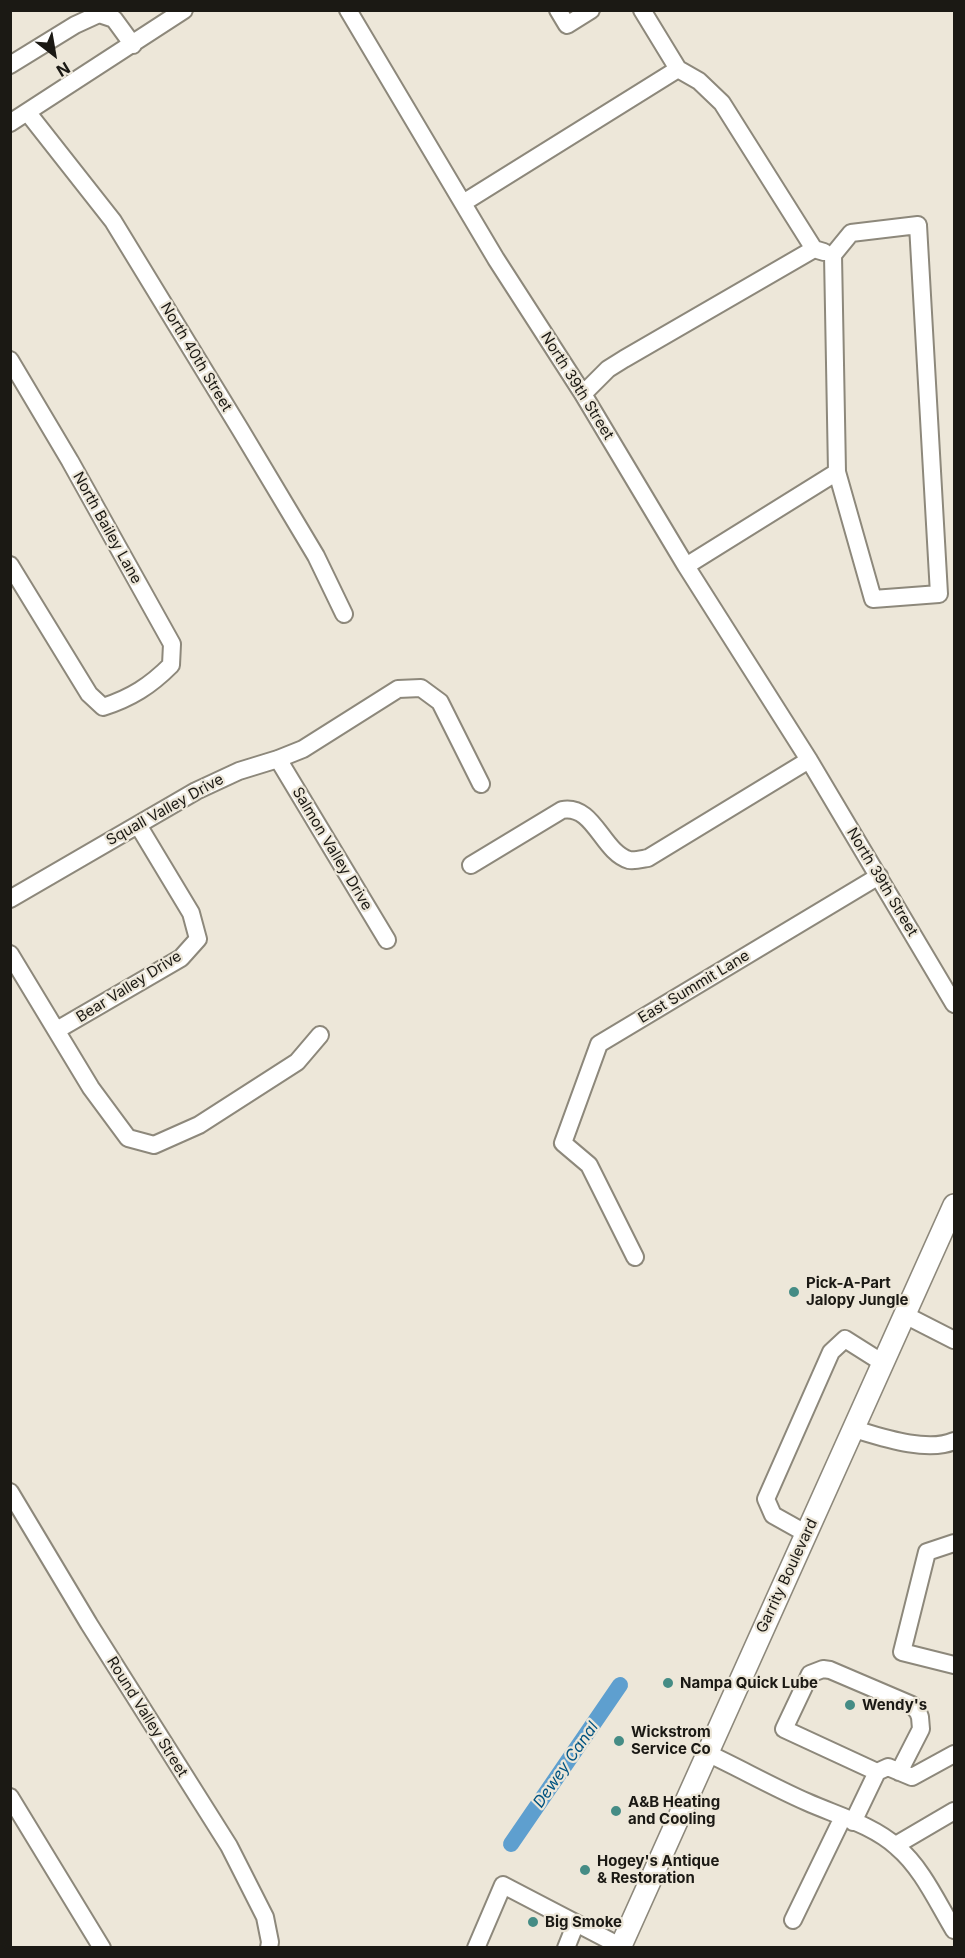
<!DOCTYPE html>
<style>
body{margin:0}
#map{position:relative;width:965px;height:1958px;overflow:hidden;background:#ede7d9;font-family:Inter,sans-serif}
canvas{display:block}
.frame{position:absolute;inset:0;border:12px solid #1b1914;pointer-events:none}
.north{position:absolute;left:24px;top:24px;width:60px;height:60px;-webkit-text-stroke:4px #ede7d9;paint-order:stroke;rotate:149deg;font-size:16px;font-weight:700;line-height:24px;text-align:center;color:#1b1914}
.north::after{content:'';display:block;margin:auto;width:21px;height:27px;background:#1b1914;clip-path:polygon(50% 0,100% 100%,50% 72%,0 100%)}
</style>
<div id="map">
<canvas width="965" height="1958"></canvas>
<div class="frame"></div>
<div class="north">N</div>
</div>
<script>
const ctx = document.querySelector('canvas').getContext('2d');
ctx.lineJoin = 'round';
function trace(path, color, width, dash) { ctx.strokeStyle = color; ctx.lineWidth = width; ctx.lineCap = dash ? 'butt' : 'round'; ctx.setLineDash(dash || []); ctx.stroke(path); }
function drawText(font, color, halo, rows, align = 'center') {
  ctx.font = font + ' Inter,sans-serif'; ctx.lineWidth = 4.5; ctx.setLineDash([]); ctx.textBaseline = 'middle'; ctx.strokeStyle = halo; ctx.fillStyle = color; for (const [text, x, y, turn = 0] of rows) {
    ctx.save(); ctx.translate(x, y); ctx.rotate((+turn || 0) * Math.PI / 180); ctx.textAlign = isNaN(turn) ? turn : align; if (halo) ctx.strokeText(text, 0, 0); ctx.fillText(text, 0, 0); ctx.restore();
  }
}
const canal = new Path2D(`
 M511 1844 620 1685`);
const minor = new Path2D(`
 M348 10 496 259 583 394 686 566 809 760 954 1004
 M558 10 567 25 591 10
 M10 65 75 25 99 14 114 19 133 45
 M678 69 699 81 722 103 814 249 824 252
 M28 113 113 221 240 429 316 556 344 614
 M10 123 184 10
 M463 203 678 69 642 10
 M10 360 70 461 172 644 171 665C150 686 131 698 103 707L89 694 10 565
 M583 394 608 369 624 359 814 249
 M686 566 837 472 833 255 851 233 918 225 939 594 873 599 837 472
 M278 759 387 940
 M471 865 562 810C594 804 602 852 629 860 635 861 642 859 648 858L809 760
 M10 899 196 791 239 771 278 759 303 749 398 689 421 688 440 702 481 784
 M10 954 91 1088 128 1138 154 1145 199 1125 297 1062 320 1035
 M57 1030 181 958 198 939 191 913 138 825
 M635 1257 589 1165 563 1143 599 1044 879 876
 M905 1315 954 1340
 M854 1429C881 1437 927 1453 954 1441
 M10 1492 89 1624 229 1846 265 1917 270 1942 269 1948
 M807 1534 773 1515 766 1499 831 1352 845 1339 883 1363
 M954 1543 927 1552 902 1652 954 1665
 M707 1753C741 1769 773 1787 807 1802 836 1815 873 1825 897 1847 922 1868 937 1902 954 1930
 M877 1772 784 1729 810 1674 823 1669 830 1670 912 1705 918 1712 920 1717 921 1729 899 1772
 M10 1797 102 1948
 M853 1822 877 1772 888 1767 912 1777 954 1754
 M896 1845 954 1811
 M793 1920 843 1817
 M476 1948 503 1885 620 1946
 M566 1948 576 1923`);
const major = new Path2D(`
 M620 1948 954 1205`);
const markers = [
 [794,1292,6,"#458c85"],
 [668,1683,6,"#458c85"],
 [850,1705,6,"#458c85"],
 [619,1741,6,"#458c85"],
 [616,1811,6,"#458c85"],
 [585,1870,6,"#458c85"],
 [533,1922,6,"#458c85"]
];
const streetNames = [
 ["North 40th Street",196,357,59],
 ["North 39th Street",577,386,58],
 ["North Bailey Lane",107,528,61],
 ["Squall Valley Drive",165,810,-29],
 ["Salmon Valley Drive",332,849,59],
 ["North 39th Street",882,882,59],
 ["Bear Valley Drive",129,987,-32],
 ["East Summit Lane",694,987,-31],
 ["Garrity Boulevard",787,1576,-65],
 ["Round Valley Street",147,1717,58]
];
const poiNames = [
 ["Pick-A-Part",806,1283],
 ["Jalopy Jungle",806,1300],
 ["Nampa Quick Lube",680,1683],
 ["Wendy's",862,1705],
 ["Wickstrom",631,1732],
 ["Service Co",631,1749],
 ["A&B Heating",628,1802],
 ["and Cooling",628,1819],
 ["Hogey's Antique",597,1861],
 ["& Restoration",597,1878],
 ["Big Smoke",545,1922]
];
const waterNames = [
 ["Dewey Canal",566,1765,-55]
];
trace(canal, '#5e9fcf', 16);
trace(minor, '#8d887b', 20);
trace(major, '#8d887b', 24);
trace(minor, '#fff', 16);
trace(major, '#fff', 21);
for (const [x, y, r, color] of markers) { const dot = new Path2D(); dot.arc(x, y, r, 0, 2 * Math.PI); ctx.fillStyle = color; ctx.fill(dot); trace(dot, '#ede7d9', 2); }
drawText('15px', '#1b1914', '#ede7d9', streetNames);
drawText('bold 15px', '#1b1914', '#ede7d9', poiNames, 'left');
drawText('italic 16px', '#005380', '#ede7d9', waterNames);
</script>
